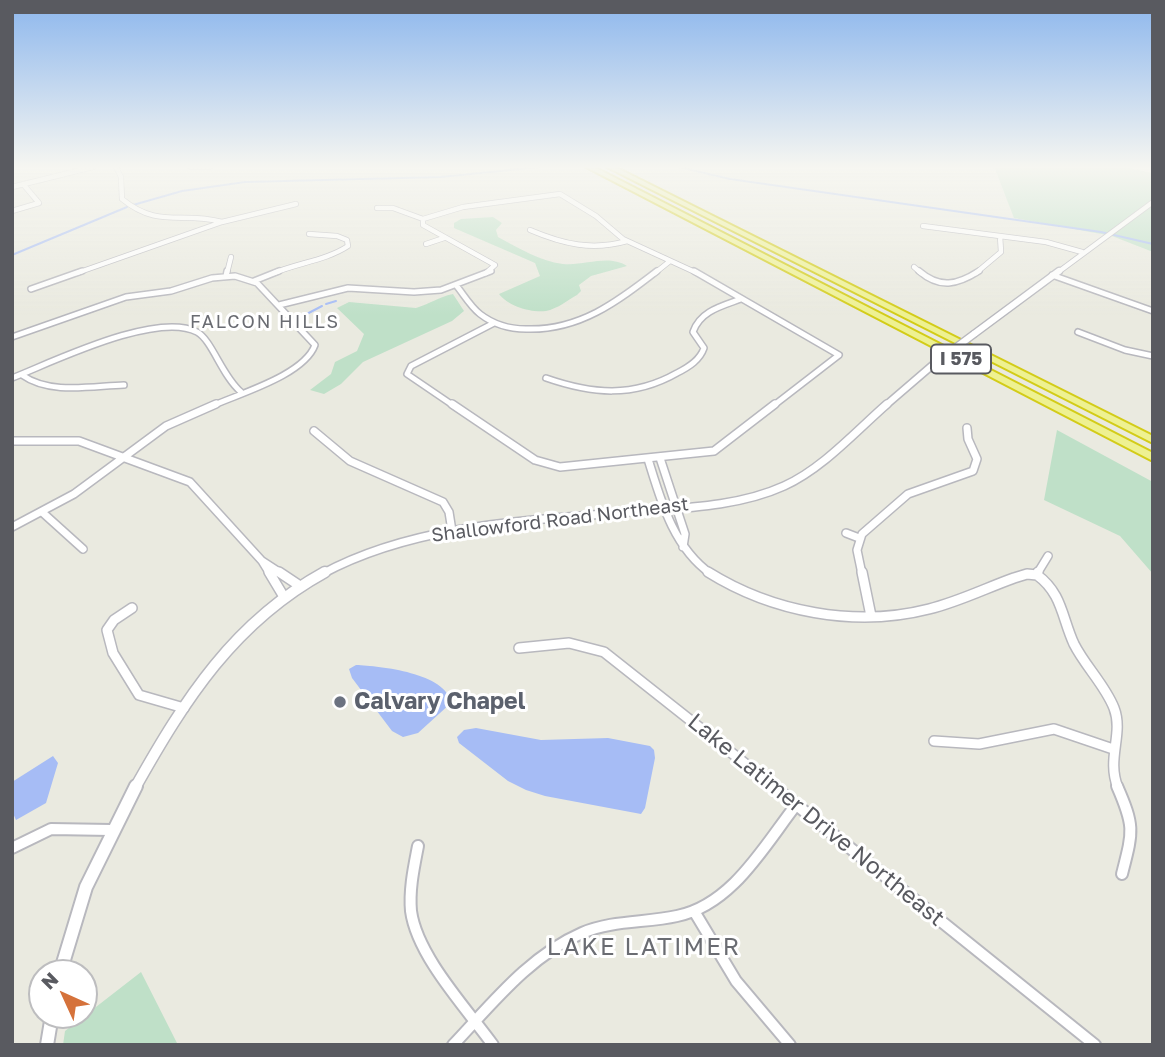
<!DOCTYPE html>
<style>
body{margin:0}
#map{position:relative;width:1165px;height:1057px;overflow:hidden;background:#eaeae0;font-family:"Golos Text",sans-serif}
canvas{display:block}
.frame{position:absolute;inset:0;border:14px solid #595a60;pointer-events:none}
.north{position:absolute;left:28px;top:959px;width:70px;height:70px;box-sizing:border-box;background:#fff;border:2px solid #bdbdbf;border-radius:50%;rotate:315deg;font-size:19px;font-weight:700;line-height:28px;text-align:center;color:#595a60}
.north::after{content:'';display:block;margin:auto;width:24px;height:32px;background:#d5723b;clip-path:polygon(50% 0,100% 100%,50% 72%,0 100%)}
</style>
<div id="map">
<canvas width="1165" height="1057"></canvas>
<div class="frame"></div>
<div class="north">N</div>
</div>
<script>
const ctx = document.querySelector('canvas').getContext('2d');
ctx.lineJoin = 'round';
function fill(path, color) { ctx.fillStyle = color; ctx.fill(path, 'evenodd'); }
function trace(path, color, width, dash) { ctx.strokeStyle = color; ctx.lineWidth = width; ctx.lineCap = dash ? 'butt' : 'round'; ctx.setLineDash(dash || []); ctx.stroke(path); }
function drawText(font, color, halo, rows, align = 'center') {
  ctx.font = font + ' "Golos Text",sans-serif'; ctx.lineWidth = 6; ctx.setLineDash([]); ctx.textBaseline = 'middle'; ctx.strokeStyle = halo; ctx.fillStyle = color; for (const [text, x, y, turn = 0] of rows) {
    ctx.save(); ctx.translate(x, y); ctx.rotate((+turn || 0) * Math.PI / 180); ctx.textAlign = isNaN(turn) ? turn : align; if (halo) ctx.strokeText(text, 0, 0); ctx.fillText(text, 0, 0); ctx.restore();
  }
}
const green = new Path2D(`
 M991 167H1124L1153 173V252L1112 236 1014 218 995 169Z
 M493 217 502 223 496 230 498 237C519 248 539 261 563 264 585 266 608 254 627 266L591 276 579 285 581 291 577 295C568 300 557 309 546 311 531 313 508 306 499 294L540 276 535 263 454 228V223L461 219Z
 M453 294 464 311 452 321 363 362 341 384 324 394 310 390 331 374 335 362 357 351 364 334 337 308 349 302 416 308C430 304 438 297 453 294Z
 M1057 430 1153 482V574L1120 536 1044 500Z
 M141 972 178 1045H63L65 1031Z`);
const water = new Path2D(`
 M356 665C380 666 447 673 451 703L418 733 403 737 392 731 352 678 349 669Z
 M476 728 541 740 608 738 650 746 654 750 655 758 645 808 641 814 545 796 526 790 508 781 459 743 457 737 464 730Z
 M53 756 58 763 46 803 16 820 12 811V782Z`);
const stream = new Path2D(`
 M679 167 730 179 1101 232 1153 244
 M133 205 182 191 245 182 441 177 539 167
 M12 255 127 207
 M326 304 336 301
 M301 317 322 306`);
const minorFar4 = new Path2D(`
 M116 167 121 177 122 199C159 229 181 211 222 222
 M190 167H210
 M12 187 93 167
 M377 208H393L423 219
 M12 211 39 203 23 184
 M923 226 1046 242 1082 252
 M530 230C563 244 592 251 627 241
 M426 244 444 238
 M914 267 921 273
 M77 273 222 222 296 204
 M227 273 231 257
 M274 273C298 263 327 260 348 246L347 240 337 236 309 234
 M486 273 495 265 423 225V219L463 207 560 194 596 216 623 239 697 273
 M655 273 670 261
 M976 273 1001 252 1000 236`);
const minorFar3 = new Path2D(`
 M694 271 839 355 773 406
 M919 271C940 289 957 285 979 271
 M1052 275 1153 311
 M226 276 227 271
 M254 281 279 271
 M456 285C464 295 470 306 480 314 493 324 510 329 526 329 579 331 617 302 657 271
 M31 289 82 271
 M279 305 348 288 414 292 441 290 491 271
 M1078 332 1125 350 1153 356
 M12 337 126 297 171 291 212 278 235 276 257 283 315 345C304 375 241 393 212 406
 M22 375C50 395 92 386 124 385
 M12 378C53 362 156 311 197 332 212 340 222 376 241 392
 M546 378C592 394 633 398 677 373 689 367 700 360 704 348L693 332C700 311 722 306 741 299
 M454 406 407 374 411 366 494 323`);
const minorFar2 = new Path2D(`
 M452 404 535 460 560 467 714 451 775 404
 M314 431 350 461 443 502 449 512 452 531
 M12 441H79L190 482 262 561 270 574
 M660 458 685 534 683 547
 M648 459C661 501 673 547 711 574
 M42 512 83 549
 M12 527 74 494 166 426 216 404
 M846 533 859 538
 M262 561 282 574
 M862 574 857 550 862 534 908 494 973 471 977 459 968 439 967 428
 M1037 574 1048 556`);
const minorFar1 = new Path2D(`
 M269 572 284 597
 M279 572 300 586
 M708 572C772 612 855 628 929 609 958 602 986 588 1014 578L1027 574 1037 575 1038 572
 M862 572 871 616
 M1037 575C1062 593 1062 618 1074 644 1085 666 1105 685 1114 708 1124 734 1106 758 1118 788
 M132 608 114 620 107 630 113 653 139 695 184 708
 M519 648 569 643 604 652 776 788
 M934 741 979 744 1054 729 1113 749`);
const minor = new Path2D(`
 M773 786 1095 1045
 M1117 786C1135 827 1133 831 1122 874
 M418 846C414 867 409 889 411 911 417 956 467 1009 493 1045
 M12 848 51 829 111 830
 M694 911 736 981 790 1045
 M453 1045C491 1005 529 956 582 933 612 920 646 923 677 916 732 905 764 846 796 805`);
const tertiaryFar4 = new Path2D(`
 M1057 273 1153 202`);
const tertiaryFar3 = new Path2D(`
 M974 334 1059 271
 M885 406 935 363`);
const tertiaryFar2 = new Path2D(`
 M322 574C414 524 530 520 632 512 681 508 738 507 784 486 822 469 855 432 887 404`);
const tertiaryFar1 = new Path2D(`
 M135 788C185 699 234 622 325 572`);
const tertiary = new Path2D(`
 M60 973 86 887 136 786
 M47 1045 52 1015`);
const motorway = new Path2D(`
 M586 167H594L1153 453V461Z
 M607 167H615L1153 436V443Z`);
const tertiaryBridge = new Path2D(`
 M935 363 974 334`);
const markers = [
 [340,702,7,"#6b7280"]
];
const farNeighbourhoodnames = [
 ["FALCON HILLS",265,322]
];
const shields = [
 [961,359,60]
];
const shieldNames = [
 ["I 575",961,359]
];
const streetNames = [
 ["Shallowford Road Northeast",560,520,-7]
];
const nearWorshipnames = [
 ["Calvary Chapel",354,702]
];
const nearStreetnames = [
 ["Lake Latimer Drive Northeast",816,820,39]
];
const nearNeighbourhoodnames = [
 ["LAKE LATIMER",644,947]
];
fill(green, '#bfe0c8');
fill(water, '#a6bcf5');
trace(stream, '#a6bcf5', 2);
trace(minorFar4, '#b8b8be', 6);
trace(minorFar3, '#b8b8be', 8);
trace(minorFar2, '#b8b8be', 10);
trace(minorFar1, '#b8b8be', 12);
trace(minor, '#b8b8be', 14);
trace(tertiaryFar4, '#b8b8be', 6);
trace(tertiaryFar3, '#b8b8be', 9);
trace(tertiaryFar2, '#b8b8be', 10);
trace(tertiaryFar1, '#b8b8be', 13);
trace(tertiary, '#b8b8be', 16);
trace(motorway, '#d3cc18', 4);
trace(minorFar4, '#fff', 4.5);
trace(minorFar3, '#fff', 5);
trace(minorFar2, '#fff', 7);
trace(minorFar1, '#fff', 9);
trace(minor, '#fff', 10);
trace(tertiaryFar4, '#fff', 4.5);
trace(tertiaryFar3, '#fff', 6);
trace(tertiaryFar2, '#fff', 7);
trace(tertiaryFar1, '#fff', 10);
trace(tertiary, '#fff', 12);
fill(motorway, '#eef191');
trace(tertiaryBridge, '#b8b8be', 9, []);
trace(tertiaryBridge, '#fff', 6);
const sky = ctx.createLinearGradient(0, 0, 0, 315);
sky.addColorStop(0, '#8db7ed');
sky.addColorStop(0.53, '#f6f6f1');
sky.addColorStop(1, '#f6f6f100');
ctx.fillStyle = sky;
ctx.fillRect(0, 0, 1165, 315);
for (const [x, y, r, color] of markers) { const dot = new Path2D(); dot.arc(x, y, r, 0, 2 * Math.PI); ctx.fillStyle = color; ctx.fill(dot); trace(dot, '#fff', 2.5); }
ctx.letterSpacing = '2px';
drawText('18px', '#6a6c72', '#fff', farNeighbourhoodnames);
ctx.letterSpacing = '0px';
for (const [x, y, w] of shields) { const box = new Path2D(); box.roundRect(x - w / 2, y - 14.5, w, 29, 5); ctx.fillStyle = '#fff'; ctx.fill(box); trace(box, '#595a60', 2); }
drawText('bold 18px', '#595a60', null, shieldNames);
drawText('19px', '#595a60', '#fff', streetNames);
drawText('bold 23px', '#5b616d', '#fff', nearWorshipnames, 'left');
drawText('23px', '#595a60', '#fff', nearStreetnames);
ctx.letterSpacing = '2px';
drawText('24px', '#6a6c72', '#fff', nearNeighbourhoodnames);
ctx.letterSpacing = '0px';
</script>
